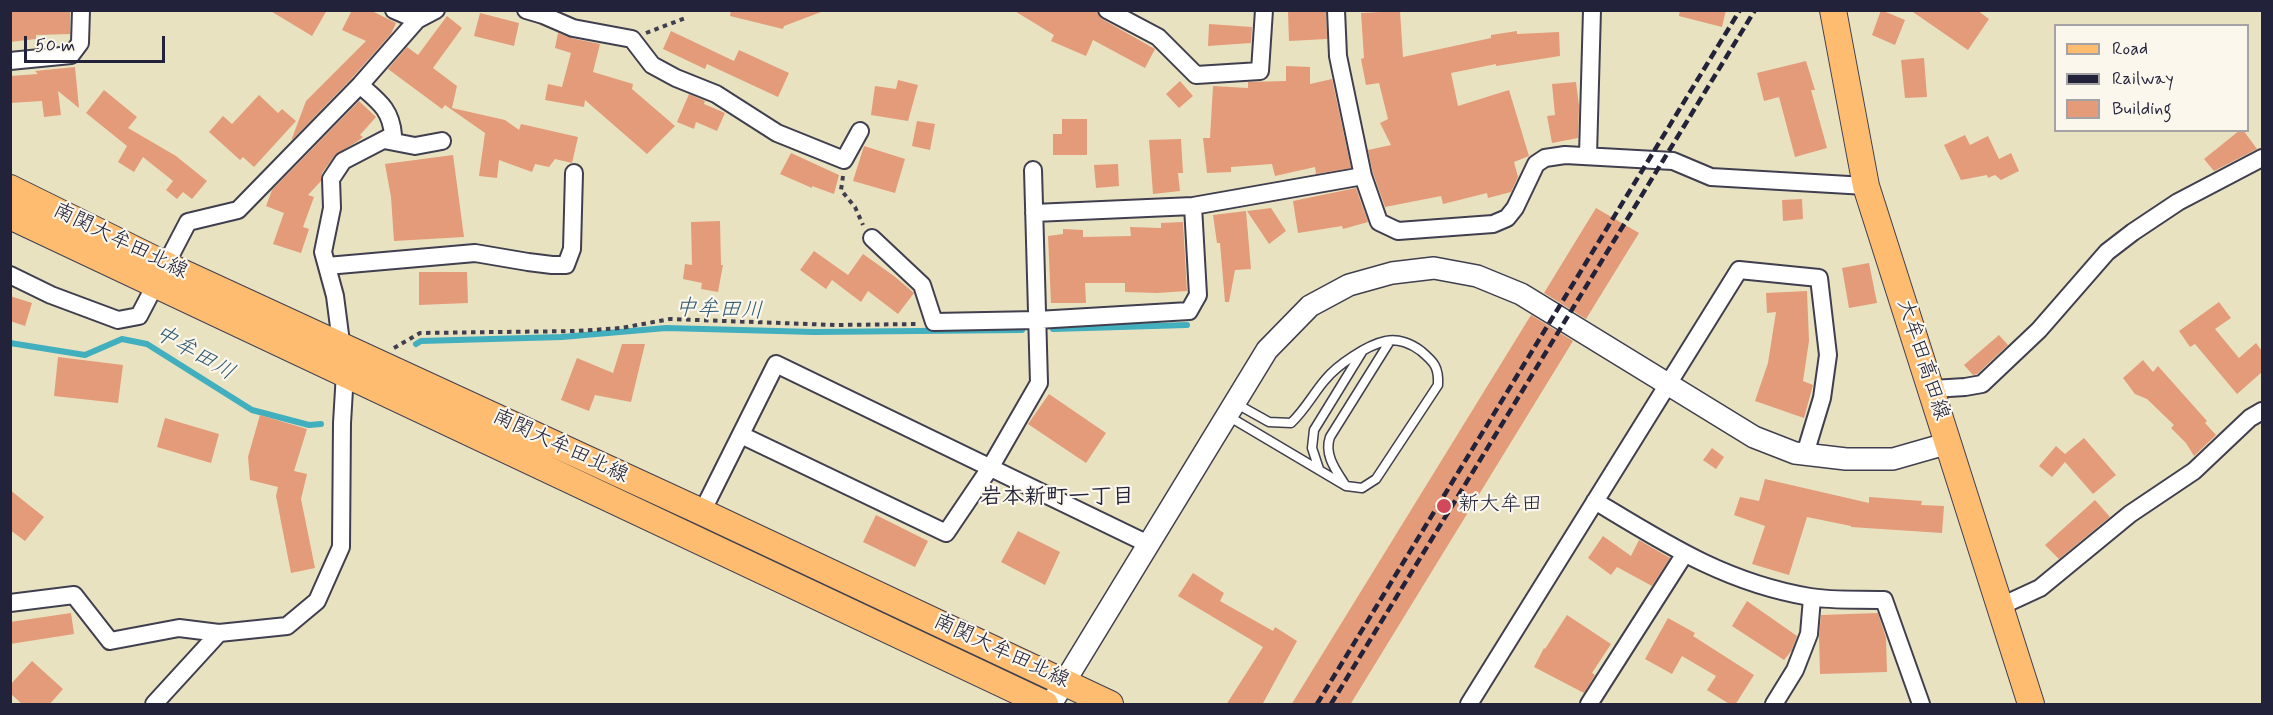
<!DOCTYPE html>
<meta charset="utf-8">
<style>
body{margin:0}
#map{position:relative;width:2273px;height:715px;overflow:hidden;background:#e9e2c1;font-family:Mynerve,sans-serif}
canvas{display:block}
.frame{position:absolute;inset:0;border:12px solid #22223b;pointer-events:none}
.legend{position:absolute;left:2054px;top:24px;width:195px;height:108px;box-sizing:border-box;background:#fbf7ec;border:2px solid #a4a2a5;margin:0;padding:8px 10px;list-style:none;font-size:18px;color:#22223b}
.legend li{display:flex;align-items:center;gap:12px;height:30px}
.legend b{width:30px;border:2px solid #a4a2a5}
.scale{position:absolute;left:24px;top:36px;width:141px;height:27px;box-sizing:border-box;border:3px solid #22223b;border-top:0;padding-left:8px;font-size:18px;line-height:21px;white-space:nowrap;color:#22223b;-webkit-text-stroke:4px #fbf7ec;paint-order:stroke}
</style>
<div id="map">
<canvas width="2273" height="715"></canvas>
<div class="frame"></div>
<ul class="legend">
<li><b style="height:8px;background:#fdbc6f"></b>Road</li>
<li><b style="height:8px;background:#22223b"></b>Railway</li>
<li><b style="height:16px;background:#e39b79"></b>Building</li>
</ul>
<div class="scale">50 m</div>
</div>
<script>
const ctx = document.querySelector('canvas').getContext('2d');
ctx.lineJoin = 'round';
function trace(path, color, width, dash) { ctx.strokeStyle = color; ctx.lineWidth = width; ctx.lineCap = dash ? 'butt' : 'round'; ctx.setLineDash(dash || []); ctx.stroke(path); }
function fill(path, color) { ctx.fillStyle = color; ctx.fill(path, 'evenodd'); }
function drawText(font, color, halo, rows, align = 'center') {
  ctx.font = font + ' Mynerve,"Klee One",sans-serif'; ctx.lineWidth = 4.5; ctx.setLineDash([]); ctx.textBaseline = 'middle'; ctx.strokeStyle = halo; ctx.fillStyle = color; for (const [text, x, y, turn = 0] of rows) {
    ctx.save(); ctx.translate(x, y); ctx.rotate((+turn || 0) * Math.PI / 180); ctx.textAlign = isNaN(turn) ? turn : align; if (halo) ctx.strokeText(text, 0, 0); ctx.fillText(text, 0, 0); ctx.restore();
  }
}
const stream = new Path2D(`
 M1053 329 1187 325
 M10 343 85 355 122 339 147 344 252 410 309 425 321 424
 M416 344 421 341 562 337 666 328 814 332 1022 330`);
const building = new Path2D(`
 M10 10H70V34L36 35V39L10 42Z
 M269 10H327L312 36Z
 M352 10H370L396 23 391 34 352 78 291 141 306 101 366 41 342 30Z
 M731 10H821V12L784 26 783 29 730 16Z
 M1013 10H1095L1102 19 1155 49 1145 68 1093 40 1086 56 1051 41 1054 35Z
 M1326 10 1327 39 1289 41 1288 12Z
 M1680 10H1726L1722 27 1679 16Z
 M1881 10 1905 20 1895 45 1872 35Z
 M1910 10H1977L1989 19 1968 50Z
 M1400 11 1403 57 1491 38V35L1517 31V34L1559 32 1560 56 1496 66V64L1451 73 1458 106 1509 90 1529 156 1514 162 1518 177 1511 192 1488 198 1487 193 1443 204 1441 196 1385 207 1373 173 1368 150 1391 145 1380 123 1388 119 1379 83 1366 85 1361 59 1364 58 1361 13Z
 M480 13 519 23 514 46 474 36Z
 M447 16 462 28 433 68 457 86 452 108 505 120 519 130 521 124 578 137 572 163 555 159 549 167 535 164 532 172 499 160 497 178 479 176 485 133 445 105 442 109 388 69 407 47 418 55Z
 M1209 24 1252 27 1251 43 1208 46Z
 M671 31 734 61 739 50 789 73 778 97 707 64 705 69 663 49Z
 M558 33 571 38 600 44 593 72 633 84 632 89 675 126 647 154 585 100 584 107 545 100 548 84 562 87 571 53 555 48Z
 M1924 58 1927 97 1905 98 1901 60Z
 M1806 61 1815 90H1811L1827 148 1795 157 1779 97 1764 101 1757 73Z
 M1286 66 1310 67V84L1332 79 1351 168 1316 174 1315 167 1275 176 1272 164 1231 167V172L1207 173 1203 138H1210L1213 86 1248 88V82L1286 81Z
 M75 67 79 108 58 91 61 115 44 117 42 101 10 103V76L38 74 35 71Z
 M898 80 918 85 908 121 871 115 875 86 896 89Z
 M1180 81 1193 96 1179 108 1166 94Z
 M1576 82 1579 106 1578 138 1552 143 1547 116 1555 115 1552 84Z
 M104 90 137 117 128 128 176 156 207 181 192 199 183 192 177 199 166 190 173 181 143 157 134 172 118 162 127 146 86 113Z
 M689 94 705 101 704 104 725 113 717 131 696 122 694 129 677 122Z
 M259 95 278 113 282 109 296 121 254 167 243 157 240 160 209 132 223 116 232 124Z
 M359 101 376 117 360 135 363 137 358 141 335 155 322 173 321 181 308 195 314 197 303 227 309 229 301 253 273 244 284 213 266 206 272 190Z
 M1062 119H1087V155H1053V134H1062Z
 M917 121 935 124 930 150 912 146Z
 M2240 130H2243L2257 149 2214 171 2204 159Z
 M1965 135 1970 145 1988 136 1999 159 2011 153 2019 171 2001 180 1995 175 1988 178 1987 175 1961 180 1944 145Z
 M1181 139 1183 173H1178L1180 191 1153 194 1149 140Z
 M864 146 905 159 895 193 853 181Z
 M791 153 839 175 834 194 812 186V188L780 174Z
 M453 155 464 237 394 241 391 197 385 164Z
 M1118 164 1119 186 1096 188 1094 165Z
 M1356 188 1368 222 1343 229 1342 226 1298 233 1293 201Z
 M1802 199 1803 219 1783 221 1782 200Z
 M1271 208 1286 231 1269 244 1247 211Z
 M1596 208 1639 233 1586 319 1544 293Z
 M1246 211 1251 269 1235 270 1229 302H1225L1220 243H1217L1213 215Z
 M720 221 721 265H723L718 292 701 289 702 283 683 279 685 264 692 265 691 222Z
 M1183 222 1187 291 1157 293 1125 292V283H1085L1086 303H1051L1048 236 1063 234V229L1083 230V237L1131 236 1130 227 1161 228V223Z
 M814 251 848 275 863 254 894 276 914 293 898 314 868 291 861 302 832 280 826 289 800 270Z
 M1869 263 1877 303 1849 308 1842 268Z
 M419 272H467L468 303 419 305Z
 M1807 291 1809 341 1803 381 1813 385 1804 418 1755 401 1768 363 1776 312 1767 313 1766 293Z
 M10 296 32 303 25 326 10 321Z
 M2219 302 2231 318 2215 329 2239 358 2256 343 2262 351V372L2237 394 2195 344 2190 347 2179 331Z
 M1531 315 1573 341 1350 705H1291Z
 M1999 335 2008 345 1977 374 1973 375 1964 365Z
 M622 344H645L631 402 595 395 589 411 561 400 577 358 613 373Z
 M58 357 123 365 118 403 54 396Z
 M2143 360 2153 372 2158 366 2207 421 2205 423 2216 435 2194 456 2186 443 2171 428 2174 425 2147 399 2135 394 2123 378Z
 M1049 394 1106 433 1086 463 1028 424Z
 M260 415 307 429 294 471 307 474 301 499 315 568 291 573 276 496 278 487 250 480 248 457Z
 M165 418 219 434 211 463 157 447Z
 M2084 438 2116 475 2093 494 2065 462 2052 477 2039 466 2056 446 2065 454Z
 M1712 448 1724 457 1716 469 1703 460Z
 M1765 479 1869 503V497L1922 501 1921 505 1944 506 1942 533 1851 527V526L1807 517 1789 575 1752 564 1765 526 1734 515 1740 497 1759 501Z
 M10 490 44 517 25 541 10 530Z
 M2095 500 2110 517 2059 559 2045 545Z
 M876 515 928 541 915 567 863 542Z
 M1018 531 1060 552 1045 585 1001 562Z
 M1603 536 1631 556 1639 540 1670 558 1652 586 1617 567 1611 575 1588 558Z
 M1193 573 1224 593 1220 601 1273 631 1275 627 1297 641 1262 705H1226L1263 647 1178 596Z
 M1747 601 1797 636 1792 650 1784 660 1732 626Z
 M71 613 74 634 10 644V622Z
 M1878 613 1886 638 1887 672 1820 674 1819 637 1821 615Z
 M1567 615 1611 644 1592 673 1595 675 1584 693 1534 667 1544 648 1545 649Z
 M1668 618 1695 633 1693 636 1754 675 1735 705H1731L1707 690 1716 676 1682 656 1672 674 1645 659Z
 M32 661 63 689 49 705H23L10 693V685Z`);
const path = new Path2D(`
 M646 33 688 17
 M843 176 841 190 855 207 863 225
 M394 348 420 333 577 331 621 328 670 319 835 325 919 324`);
const service = new Path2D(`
 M1228 416 1346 486 1362 488 1376 479 1438 385C1439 367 1434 362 1421 351 1412 344 1398 338 1386 341 1367 345 1337 365 1325 380 1313 394 1305 410 1291 423L1269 422 1235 403
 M1319 469 1312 448 1314 430 1362 352
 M1344 483C1335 469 1324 454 1330 437L1390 341`);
const minor = new Path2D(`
 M394 10 417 20
 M526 10 543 15 573 28 632 39 652 65 676 78 716 94 777 133 844 160 860 131
 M1107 10 1158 37 1196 75 1260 71 1264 10
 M1336 10 1338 56 1363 176 1379 222 1398 231 1493 224 1507 218 1515 208 1536 164 1545 158 1565 155 1673 161 1711 177 1866 186
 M10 61 71 55 80 43 81 10
 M384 140 415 146 442 141
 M1588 155 1592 10
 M1034 213 1193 206 1363 176
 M872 238 922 285 934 322 1037 320 1189 311 1198 295 1193 206
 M327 266 475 253 528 262 552 265H566L572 249 574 173
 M10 275 51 295 118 320 139 316 188 222 238 210 360 85 417 20 436 10
 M1932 389 1965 387 1982 384 2039 330 2107 252 2133 232 2178 202 2262 158
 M741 435 946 533 990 468 1039 383 1033 170
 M1595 501C1666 544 1726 583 1810 597 1834 601 1860 599 1884 600L1921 704
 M702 512 776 364 1148 544
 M10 603 74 595 110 641 179 628 219 633 287 626 317 601 341 547 342 423 345 373 335 296 323 252 332 208 331 179 343 161 393 135C391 109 378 101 360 85
 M2001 606 2040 588 2130 514 2194 471 2250 418 2262 411
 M154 704 219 633
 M1469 704 1739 270 1819 278 1828 355 1822 398 1805 454
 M1589 704 1684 555
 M1774 704 1795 670 1809 634 1812 598`);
const tertiary = new Path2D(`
 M1051 704 1267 350 1310 306 1349 285 1392 273 1434 268 1477 276 1521 294 1754 437 1795 453 1846 459H1893L1949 443`);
const primary = new Path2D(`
 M1833 10 1866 186 2031 704
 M10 188 166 265 702 512 1110 704
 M10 216 1045 704`);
const rail = new Path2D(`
 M1317 704 1740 10
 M1331 704 1755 10`);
const markers = [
 [1444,506,8,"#d1495b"]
];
const streetNames = [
 ["南関大牟田北線",120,242,26],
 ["大牟田高田線",1922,360,72],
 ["南関大牟田北線",560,447,25],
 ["南関大牟田北線",1001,652,25]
];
const poiNames = [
 ["新大牟田",1458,506]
];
const waterNames = [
 ["中牟田川",719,311,2],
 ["中牟田川",194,354,30]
];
const neighbourhoodNames = [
 ["岩本新町一丁目",1057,498]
];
trace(stream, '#42afbf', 6);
fill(building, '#e39b79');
trace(service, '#403f4f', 11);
trace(minor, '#403f4f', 20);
trace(tertiary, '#403f4f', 24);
trace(primary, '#403f4f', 28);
trace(path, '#403f4f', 4, [4.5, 4.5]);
trace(service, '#fff', 8);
trace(minor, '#fff', 16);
trace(tertiary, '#fff', 21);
trace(primary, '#fdbc6f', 26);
trace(rail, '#22223b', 4.5, [9, 4.5]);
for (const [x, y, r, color] of markers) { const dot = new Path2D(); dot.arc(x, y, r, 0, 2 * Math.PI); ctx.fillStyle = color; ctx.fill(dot); trace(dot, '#fbf7ec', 2); }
drawText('21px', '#22223b', '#fbf7ec', streetNames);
drawText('21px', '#22223b', '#fbf7ec', poiNames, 'left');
drawText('italic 22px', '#2f5a70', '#fbf7ec', waterNames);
drawText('bold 22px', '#22223b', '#fbf7ec', neighbourhoodNames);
</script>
